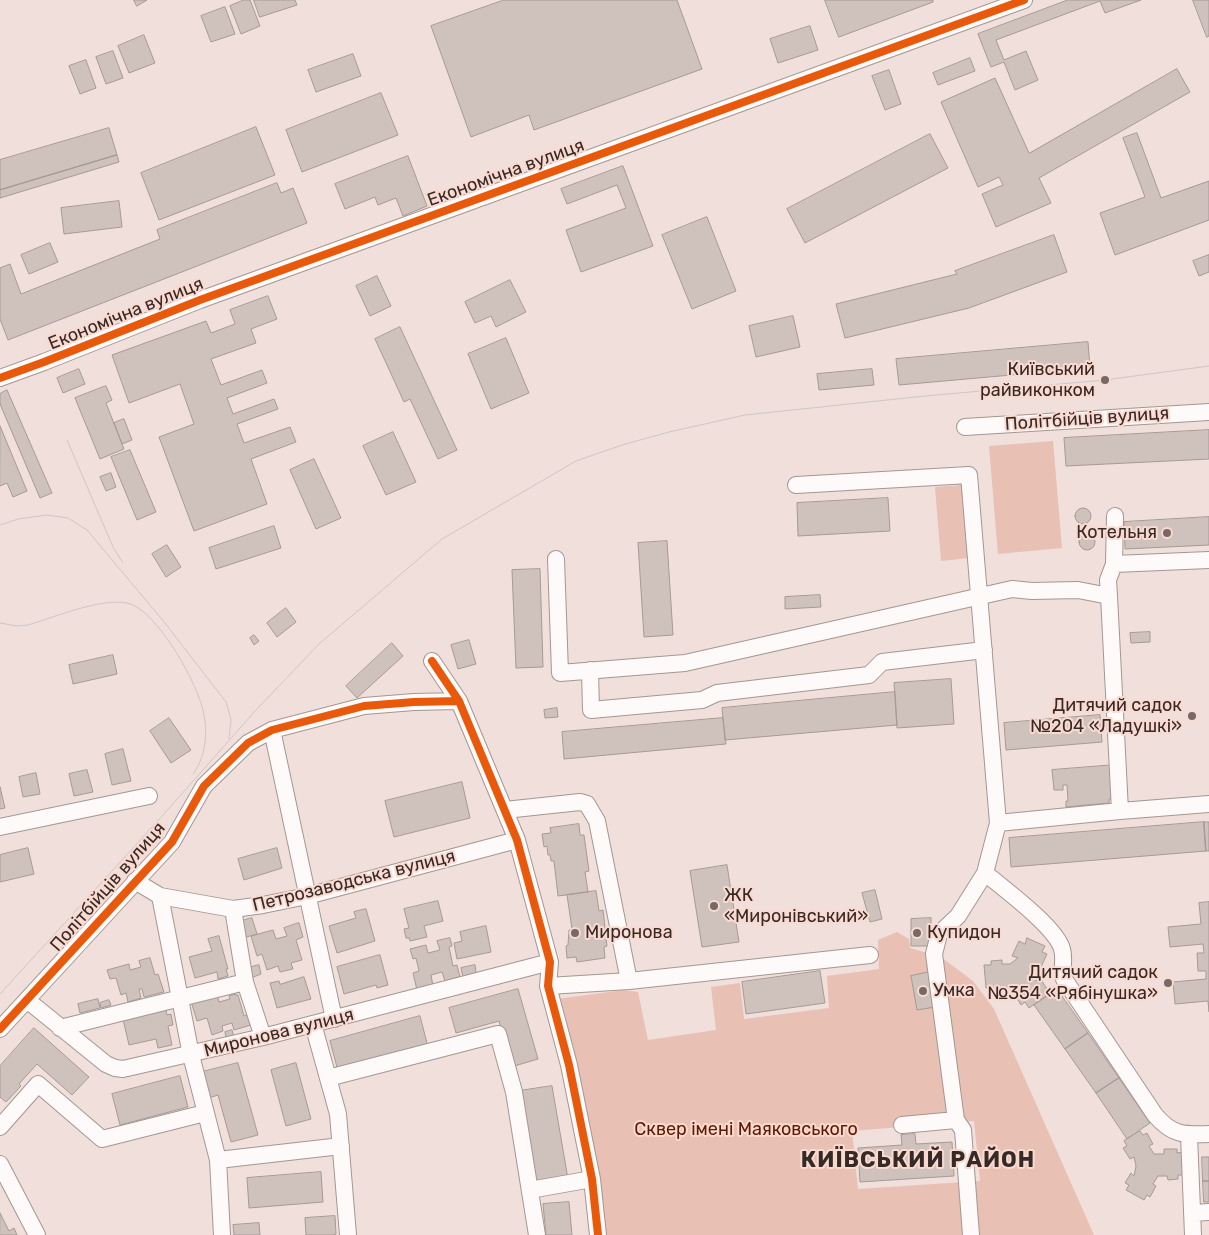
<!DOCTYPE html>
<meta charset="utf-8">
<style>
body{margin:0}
canvas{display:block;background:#f0dfda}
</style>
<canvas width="1209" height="1235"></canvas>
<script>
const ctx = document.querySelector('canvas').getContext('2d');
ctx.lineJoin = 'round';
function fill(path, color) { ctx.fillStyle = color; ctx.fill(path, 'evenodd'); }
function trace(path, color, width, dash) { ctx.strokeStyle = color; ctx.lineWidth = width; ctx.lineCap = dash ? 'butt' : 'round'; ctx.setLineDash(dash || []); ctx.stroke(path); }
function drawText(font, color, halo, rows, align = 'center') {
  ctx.font = font + ' Rubik,sans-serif'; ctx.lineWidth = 4; ctx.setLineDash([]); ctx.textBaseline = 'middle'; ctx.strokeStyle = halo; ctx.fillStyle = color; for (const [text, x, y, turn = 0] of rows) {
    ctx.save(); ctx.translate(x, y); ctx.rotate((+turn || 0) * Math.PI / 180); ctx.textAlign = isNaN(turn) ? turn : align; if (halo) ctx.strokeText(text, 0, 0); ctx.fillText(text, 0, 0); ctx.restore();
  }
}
const green = new Path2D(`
 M1053 441 1062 548 998 554 989 446Z
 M963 485 969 558 941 561 935 487Z
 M897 932 909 939 910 948 941 957 973 981 994 1009 1094 1235H606L557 999 624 990 638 992 648 1040 716 1030 711 987 740 983 744 1019 829 1008 827 976 879 969 878 940ZM974 1121 980 1181 858 1189 852 1131Z`);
const building = new Path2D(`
 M134 0H147L137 6Z
 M244 0H250L260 26 241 34 230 6Z
 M254 0H295L297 5 260 17Z
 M504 0H677L702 69 534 130 529 115 471 137 431 26Z
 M825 0H933V2L839 37Z
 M1068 0H1141L1105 13 1100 1 996 40 1004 60 1026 51 1038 80 1015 90 1004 62 991 67 978 34Z
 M1193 0H1209V36L1207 37Z
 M225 7 235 34 211 42 201 16Z
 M810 26 818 50 778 63 770 39Z
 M144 35 155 63 129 73 118 46Z
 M113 51 123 78 106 84 96 57Z
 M353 54 361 76 316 92 308 70Z
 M970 58 975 71 938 85 933 73Z
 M86 60 96 88 80 94 69 66Z
 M1177 69 1190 92 1039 178 1051 203 996 227 982 194 1003 185 999 177 978 187 941 102 995 78 1029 153Z
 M889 70 901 104 885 110 872 76Z
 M381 93 398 135 302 172 286 130Z
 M256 127 275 175 159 220 141 173Z
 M109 128 117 155 0 190V160Z
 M1137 133 1161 198 1209 181V220L1115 255 1100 213 1145 197 1123 138Z
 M930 134 948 168 805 243 787 209Z
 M117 155 119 162 0 198V190Z
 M408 156 427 206 403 216 396 198 378 205 375 197 345 209 335 184Z
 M623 166 653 246 581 272 566 230 626 208 617 185 567 204 561 189Z
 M277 183 281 193 293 188 307 223 8 340 0 319V268L10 264 21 294 160 239 157 230Z
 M119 201 122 227 64 234 61 208Z
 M707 217 736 291 692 309 662 235Z
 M1054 235 1067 272 969 308 845 338 836 304 957 274 955 271Z
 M50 243 58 262 29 274 21 255Z
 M1209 255V272L1199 276 1193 261Z
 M377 276 391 306 370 316 356 286Z
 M510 280 526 312 496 327 491 316 475 323 465 302Z
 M268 296 277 319 251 329 256 343 211 359 221 385 262 370 267 383 227 398 233 414 274 399 278 409 237 424 244 443 290 427 296 442 251 459 267 504 194 531 159 437 194 424 180 384 129 403 112 355 206 321 211 333 235 324 230 310Z
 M793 316 800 347 756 357 749 326Z
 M400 327 457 450 438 459 410 399 404 402 375 339Z
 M506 338 529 393 491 409 468 354Z
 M1088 342 1090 368 899 385 896 359Z
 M79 369 85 384 63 393 57 378Z
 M872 369 874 385 819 390 817 374Z
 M106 386 112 400 106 403 124 449 100 459 75 398Z
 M7 390 52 493 40 498 0 404V394Z
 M124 419 132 440 122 444 114 423Z
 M0 426 27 491 13 497 7 483 0 486Z
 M1209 430V459L1066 466 1064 438Z
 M393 432 416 482 386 495 363 446Z
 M130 450 156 512 137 520 111 457Z
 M314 459 341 518 316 529 290 470Z
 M111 473 116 487 106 491 100 477Z
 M888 498 890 531 798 536 797 503Z
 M1075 516a8 8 0 1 1 16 0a8 8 0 1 1-16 0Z
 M1209 517V545L1125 549 1124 522Z
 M274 526 281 548 216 569 209 548Z
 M1079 542a8 8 0 1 1 16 0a8 8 0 1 1-16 0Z
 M667 541 673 635 644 637 638 543Z
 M167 545 181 567 166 577 152 554Z
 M540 569 543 667 516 668 512 570Z
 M820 595 821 607 785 609V597Z
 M286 608 296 622 277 637 267 623Z
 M1150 632V642L1131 643 1130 633Z
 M254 635 259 641 254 645 250 638Z
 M469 640 476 664 458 669 451 645Z
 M392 643 403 656 357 698 346 686Z
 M113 655 117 674 73 684 69 665Z
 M951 679 954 724 897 728 894 683Z
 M895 692 897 725 725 740 722 708Z
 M557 708 558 717 545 718 544 710Z
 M1100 715 1102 742 1006 750 1004 723Z
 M169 718 191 750 171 763 150 731Z
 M723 718 726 744 564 759 562 732Z
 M123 749 131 781 112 785 105 754Z
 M1115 765 1112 798 1109 799V803L1066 807V801H1068L1067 785H1063V790H1054L1052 770Z
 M87 770 93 792 74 796 69 774Z
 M36 773 40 794 23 797 19 777Z
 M462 782 470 818 394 837 385 801Z
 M0 787 5 808 0 809Z
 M1204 822H1209V851H1206Z
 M1204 822 1206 851 1011 867 1009 838Z
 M579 824 580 835H584L589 871 585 872 588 892 558 896 554 861H551L550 855H548L547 846 544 847 542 834 551 833 550 828Z
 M28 848 34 874 0 882V855Z
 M277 848 282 868 244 880 238 859Z
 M727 865 739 942 702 947 690 871Z
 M875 890 882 919 870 922 862 893Z
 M596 891 599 911 603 910 607 946 604 947 605 958 577 962 576 957 567 958 566 946 568 945 569 930 572 929 567 895Z
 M438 901 443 921 424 926 427 937 410 941 409 938H406L404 929 409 928 404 909Z
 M1209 902V1012L1208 1001 1175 1004 1173 982 1206 979V971H1198L1197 953H1204L1203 944 1170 947 1168 927 1201 924 1199 903Z
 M366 909 375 941 337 953 329 926 356 918 354 912Z
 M252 918 257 934 243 938 238 922Z
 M931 918V946H911V919Z
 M299 923 303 937 296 940 302 960 291 963 293 969 280 972 278 966 267 970 262 954 257 956 251 936 273 930 276 939 287 936 284 928Z
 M486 926 491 952 457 959 454 943 462 941 460 932Z
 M219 936 228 969H226L228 976 218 979 217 972 195 978 189 957 212 951 208 939Z
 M450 938 452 946 449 947 453 966 457 965 460 977 445 981 442 972 431 975 433 986 417 990 413 973 419 971 416 958 413 959 410 949 426 945 428 953 440 950 437 941Z
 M1027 938 1045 946 1042 952 1047 954 1041 967 1036 965 1032 974 1036 981 1040 978 1047 989 1044 991 1047 996 1029 1008 1025 1002 1021 1005 1015 995 1018 993 1017 991 1010 987 1003 988V991L992 992V987L986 988 984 965H991V961L1002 960V964H1010L1018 958 1012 956 1019 941 1025 944Z
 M380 955 388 985 377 988 376 985 344 994 337 967Z
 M150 958 155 975 158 974 164 992 144 997 142 989H139L141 998 128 1002 126 993 121 995 116 978 110 979 107 970 129 964 130 970 141 967 139 961Z
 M259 965 261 974 251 978 248 968Z
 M475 965 477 980 464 982 461 968Z
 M820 971 825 1003 746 1014 742 982Z
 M930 972 935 1007 917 1010 911 976Z
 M304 977 311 999 277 1008 270 983 279 981 280 984Z
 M518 989 538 1059 511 1067 499 1021 456 1033 449 1008Z
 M1057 989 1088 1033 1065 1049 1034 1005Z
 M216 991 219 1002 230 999 229 996 236 994V995H238L244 1016 248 1014 251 1025 234 1030 232 1023 222 1026 223 1031 212 1035 207 1018 197 1021 190 998Z
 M98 999 100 1008 80 1013 78 1004Z
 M109 1000 111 1005 101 1008 100 1003Z
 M165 1006 167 1015 171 1014 173 1025 168 1026 172 1045 158 1048 156 1039 129 1045 122 1015Z
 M420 1016 428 1047 338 1071 330 1041Z
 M34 1028 89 1077 72 1095 37 1064 19 1084 21 1086 6 1102 0 1097V1066Z
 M232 1030 234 1037 226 1038 225 1032Z
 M1088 1033 1119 1078 1096 1093 1065 1049Z
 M238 1063 258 1135 231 1142 218 1095 209 1098 202 1072Z
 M296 1063 311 1119 286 1126 271 1070Z
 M180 1076 188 1107 120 1125 112 1094Z
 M1119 1078 1150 1123 1127 1139 1096 1093Z
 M552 1086 568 1179 535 1185 519 1091Z
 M1140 1131 1143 1135 1147 1133 1153 1144 1149 1146 1154 1154H1164V1149H1177V1153L1184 1152 1186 1175H1178V1179L1168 1180 1167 1176H1158L1153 1184 1156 1186 1150 1197 1147 1195 1144 1200 1126 1190 1129 1185 1125 1183 1131 1173 1134 1176 1136 1166 1134 1157 1130 1159 1123 1148 1127 1146 1124 1141Z
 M915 1134 916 1144 952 1142 954 1176 860 1182 858 1148 902 1145 901 1135Z
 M1202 1157H1209V1181H1203Z
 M321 1172 323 1202 249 1208 247 1178Z
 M1203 1181H1209V1202H1204Z
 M569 1202 572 1235H546L543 1204Z
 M0 1213 9 1231 14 1228 17 1235H0Z
 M335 1216 336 1234 332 1235H306L305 1218Z
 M259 1223 260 1235H234L233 1225Z`);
const minor = new Path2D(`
 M0 378 44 362 200 300 1024 0
 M965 427 1209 412
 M796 485 969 475 998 823
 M556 559 560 673 685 663 1012 589 1032 591 1078 590 1109 596 1120 811
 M1114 564 1209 560
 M1109 596 1108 580 1114 564 1115 516
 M432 661 459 701 517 840 550 962 548 986 569 1065 592 1179 598 1235
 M590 670 591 710 702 700 717 693 869 675 882 662 984 650
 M272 730 334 1019
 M1209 804 1120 811 998 823 985 873C1003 888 1056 927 1062 949 1065 959 1061 969 1064 979L1155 1115C1172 1135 1183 1135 1209 1134
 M505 810 580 802 587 804 597 821 629 981
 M0 827 149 796
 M135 881 160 896 233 909 263 905 307 896 517 840
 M160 896 191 1055 218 1160 222 1235
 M233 909 245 982 263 1037
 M548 986 629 981 870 955
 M27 1000 106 1064 115 1068 123 1069 263 1037 550 962
 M313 1024 328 1078
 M60 1028 245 982
 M0 1029 172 842 204 786 248 743 272 730 364 706 414 702 459 701
 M956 1120 963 1130 971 1235
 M902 1125 956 1120 934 954 939 934 958 916 985 873
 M0 1127 38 1084 102 1139 205 1113
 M1189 1135 1193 1235
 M218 1160 341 1146
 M0 1164 37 1235
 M530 1190 592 1179
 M1192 1213 1209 1212
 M348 1235 338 1114 328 1078 498 1034 514 1092 537 1235`);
const tram = new Path2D(`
 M67 440 113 547 123 563
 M0 525 18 519 47 515 68 518 87 530 165 623 226 702 231 720 229 739
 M0 623 17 626 28 625C55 617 100 598 127 603 157 609 200 687 204 715 208 735 205 758 193 774
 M0 994 163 815 256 710 319 644 442 539 576 461 622 445 669 432 745 415 925 396 1105 380 1209 366`);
const cycleway = new Path2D(`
 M0 378 44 362 200 300 1024 0
 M432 661 459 701 517 840 550 962 548 986 569 1065 592 1179 598 1235
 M0 1029 172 842 204 786 248 743 272 730 364 706 414 702 459 701`);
const markers = [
 [1105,380,5,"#776965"],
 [1167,533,5,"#776965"],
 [1192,716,5,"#776965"],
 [714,906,5,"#776965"],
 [575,933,5,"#776965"],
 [917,933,5,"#776965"],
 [1168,983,5,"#776965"],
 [923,991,5,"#776965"]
];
const streetNames = [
 ["Економічна вулиця",506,173,-20],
 ["Економічна вулиця",126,314,-22],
 ["Політбійців вулиця",1087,419,-4],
 ["Петрозаводська вулиця",354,881,-14],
 ["Політбійців вулиця",108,887,-49],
 ["Миронова вулиця",279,1033,-14]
];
const poiNames = [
 ["Київський",1095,370],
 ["райвиконком",1095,391],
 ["Котельня",1157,533],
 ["Дитячий садок",1182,706],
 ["№204 «Ладушкі»",1182,727],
 ["ЖК",724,896,"left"],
 ["«Миронівський»",724,917,"left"],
 ["Миронова",585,933,"left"],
 ["Купидон",927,933,"left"],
 ["Дитячий садок",1158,973],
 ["№354 «Рябінушка»",1158,994],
 ["Умка",933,991,"left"]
];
const parkNames = [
 ["Сквер імені Маяковського",746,1130]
];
const districtNames = [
 ["КИЇВСЬКИЙ РАЙОН",918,1161]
];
fill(green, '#e8c0b4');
fill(building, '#cfc2bd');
trace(building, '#a79a96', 1);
trace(minor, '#a49793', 18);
trace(minor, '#fdfaf9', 16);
trace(tram, '#ccc7c6', 1);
trace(cycleway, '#e8590c', 8);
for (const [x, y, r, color] of markers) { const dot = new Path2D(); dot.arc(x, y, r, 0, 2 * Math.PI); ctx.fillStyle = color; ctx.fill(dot); trace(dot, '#fadad0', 2); }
drawText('18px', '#362a26', '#fadad0', streetNames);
drawText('18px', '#362a26', '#fadad0', poiNames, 'right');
drawText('18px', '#5f1901', '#fadad0', parkNames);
ctx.letterSpacing = '1px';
drawText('bold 22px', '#362a26', '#fadad0', districtNames);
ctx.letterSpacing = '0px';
</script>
